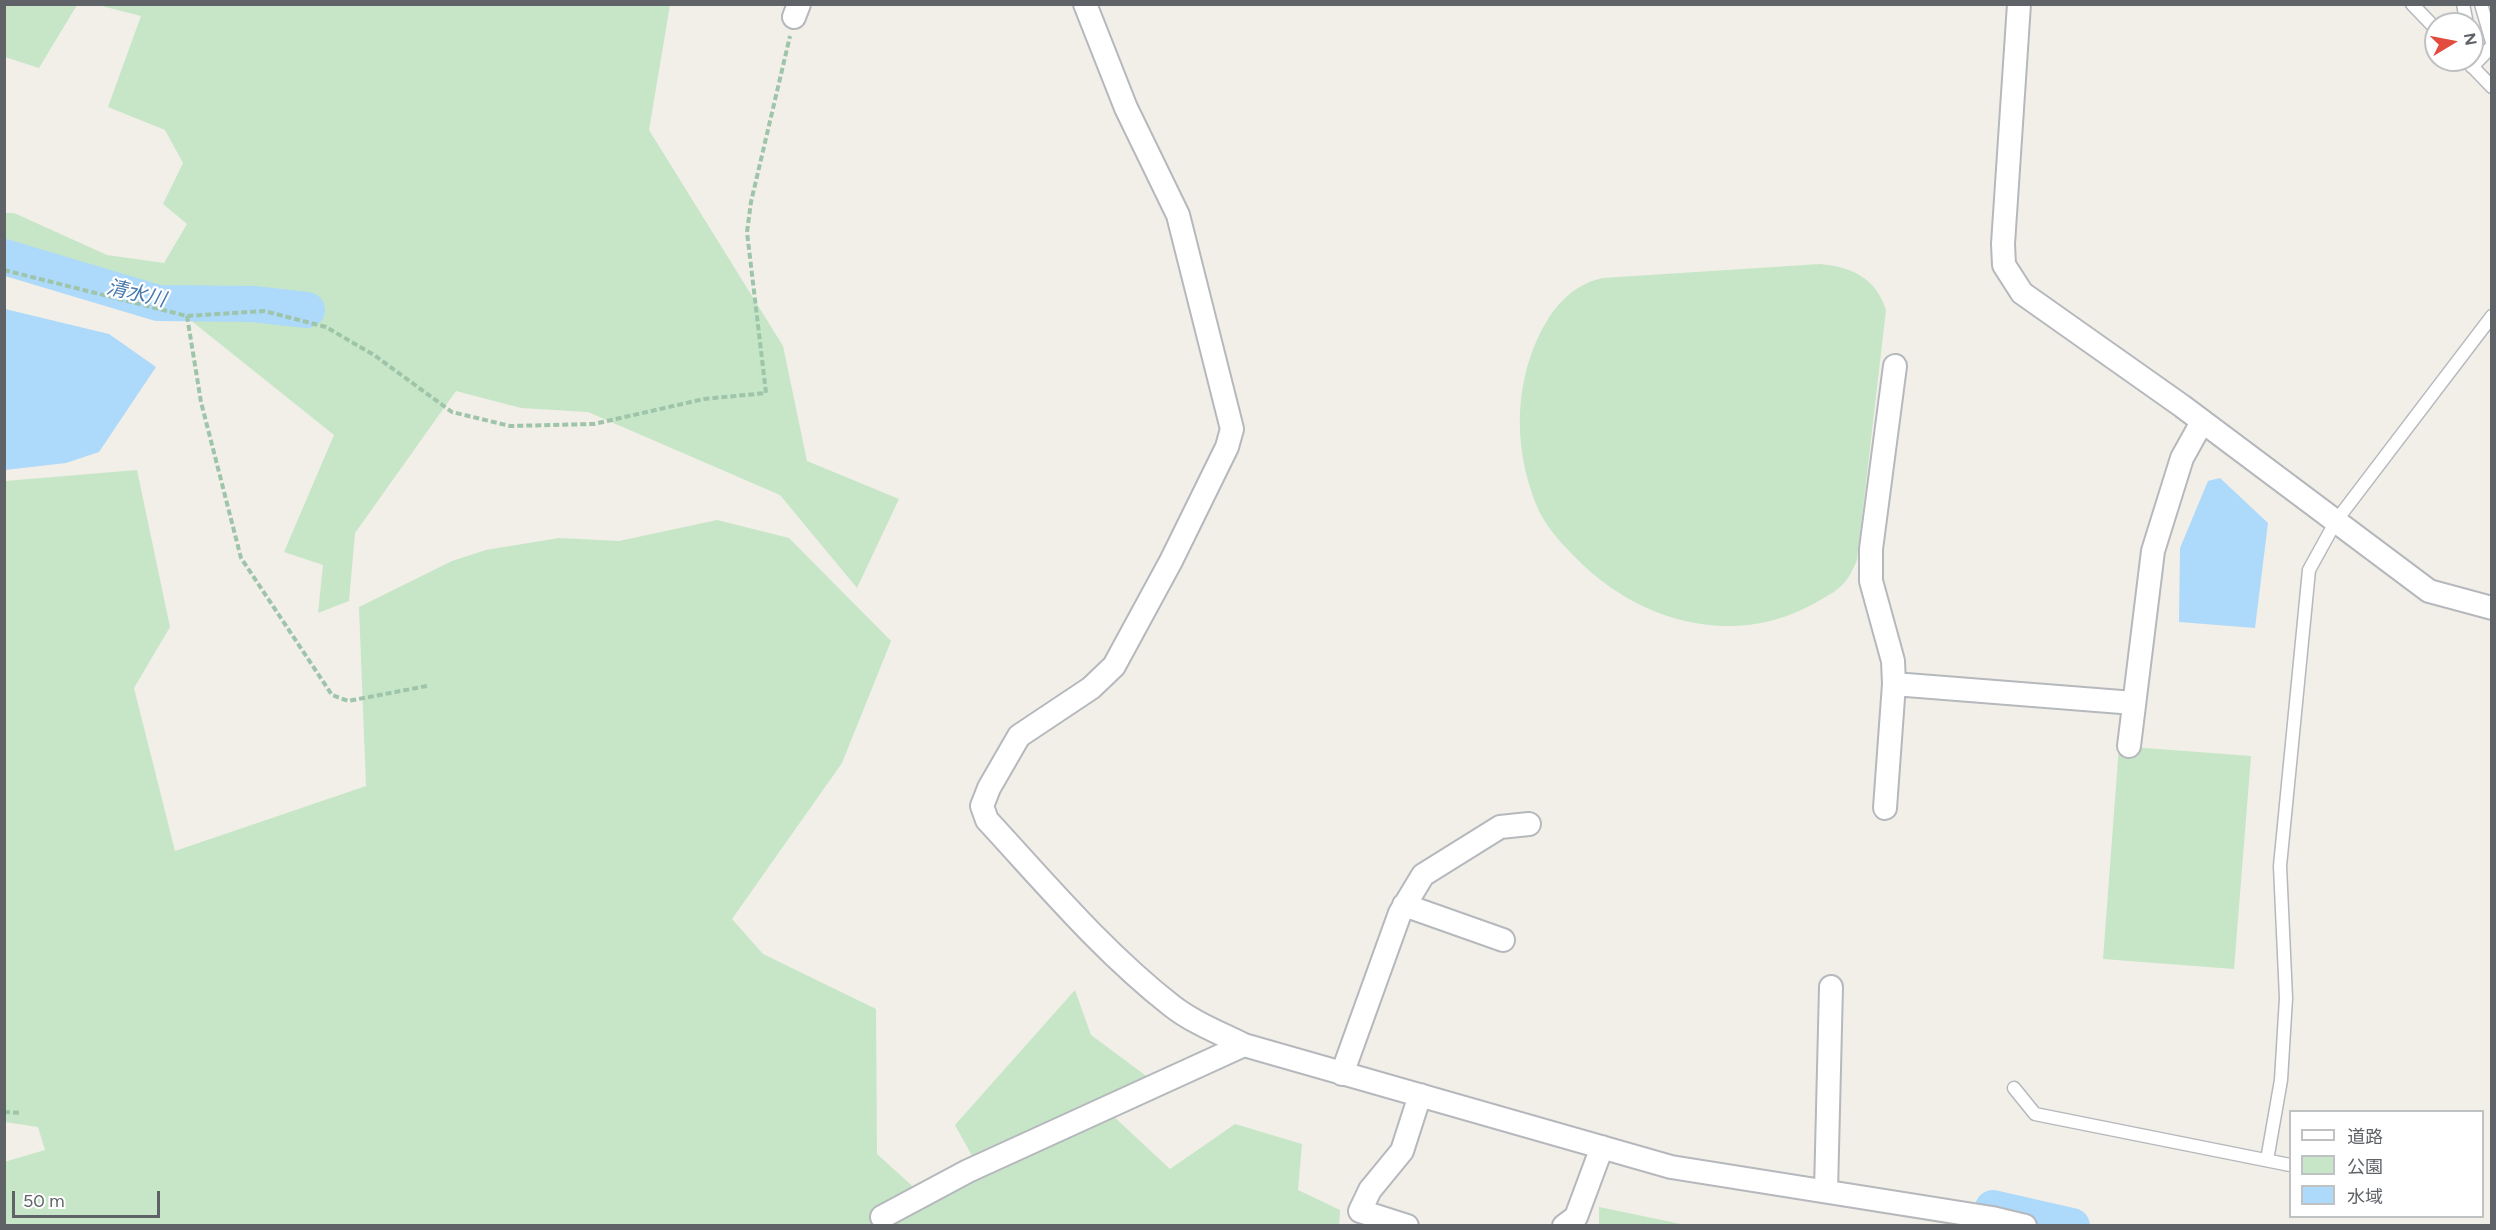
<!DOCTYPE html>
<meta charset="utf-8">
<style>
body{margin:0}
#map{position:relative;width:2496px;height:1230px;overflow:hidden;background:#f1efe8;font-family:Figtree,"Noto Sans JP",sans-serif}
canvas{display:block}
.frame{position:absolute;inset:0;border:6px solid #5f6368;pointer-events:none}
.legend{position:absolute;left:2289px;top:1110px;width:195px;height:108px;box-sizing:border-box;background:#fff;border:2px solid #bfc1c3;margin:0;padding:8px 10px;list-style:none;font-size:18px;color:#5f6368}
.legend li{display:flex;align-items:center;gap:12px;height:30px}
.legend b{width:30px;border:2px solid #bfc1c3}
.north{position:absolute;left:2424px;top:12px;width:60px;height:60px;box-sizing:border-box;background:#fff;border:2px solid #bfc1c3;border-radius:50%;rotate:80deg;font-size:16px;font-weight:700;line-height:24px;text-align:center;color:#5f6368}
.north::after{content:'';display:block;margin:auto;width:21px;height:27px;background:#e24b3d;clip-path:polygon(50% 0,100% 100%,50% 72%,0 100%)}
.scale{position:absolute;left:12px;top:1191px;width:148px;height:27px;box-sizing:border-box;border:3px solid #5f6368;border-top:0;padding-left:8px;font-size:18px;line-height:21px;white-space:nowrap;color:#5f6368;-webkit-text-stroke:4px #fff;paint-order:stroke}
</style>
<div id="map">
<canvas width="2496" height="1230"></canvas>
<div class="frame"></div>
<ul class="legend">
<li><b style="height:8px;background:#fff"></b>道路</li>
<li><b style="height:16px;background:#c6e6c7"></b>公園</li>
<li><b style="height:16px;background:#add9fb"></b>水域</li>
</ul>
<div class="north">N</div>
<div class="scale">50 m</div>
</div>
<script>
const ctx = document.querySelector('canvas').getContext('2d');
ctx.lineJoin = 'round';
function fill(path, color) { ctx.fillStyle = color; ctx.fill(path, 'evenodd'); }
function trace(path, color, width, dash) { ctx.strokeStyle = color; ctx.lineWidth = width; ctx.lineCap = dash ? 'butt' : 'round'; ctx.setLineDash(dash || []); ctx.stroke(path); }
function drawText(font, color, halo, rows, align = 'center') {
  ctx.font = font + ' Figtree,"Noto Sans JP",sans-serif'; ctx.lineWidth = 4.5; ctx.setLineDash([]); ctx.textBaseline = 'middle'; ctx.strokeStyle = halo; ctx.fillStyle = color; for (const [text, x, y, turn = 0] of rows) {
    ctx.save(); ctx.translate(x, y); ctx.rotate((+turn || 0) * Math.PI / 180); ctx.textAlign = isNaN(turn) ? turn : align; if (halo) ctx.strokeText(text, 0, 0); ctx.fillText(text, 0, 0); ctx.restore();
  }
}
const green = new Path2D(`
 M5 4 77 5 39 68 5 57Z
 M98 5H670L649 130 783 346 807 461 899 499 857 588 780 495 588 412 521 408 456 391 355 533 349 601 318 613 323 565 284 552 334 435 139 279 5 244V213H14L107 255 164 263 187 224 163 204 183 163 165 130 108 107 141 16Z
 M1820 264C1852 267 1876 278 1886 310L1857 560C1846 587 1838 590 1815 603 1734 649 1638 622 1576 558 1563 545 1547 528 1539 511 1517 461 1513 404 1532 352 1545 318 1565 286 1603 278Z
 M137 470 170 627 134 688 175 851 366 786 359 607 452 561 486 550 559 538 619 541 717 520 789 538 891 641 842 763 732 919 763 954 876 1009 877 1154 931 1203 982 1174 955 1125 1075 990 1091 1035 1149 1078 1111 1114 1170 1169 1235 1124 1302 1144 1298 1190 1340 1210 1339 1226H5L4 1162 45 1150 38 1127 5 1122V481Z
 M2119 746 2251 756 2234 969 2103 959Z
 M1599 1207 1686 1225H1599Z`);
const water = new Path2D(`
 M5 309 109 334 156 367 99 452 66 463 5 470Z
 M2220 478 2268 523 2255 628 2179 622 2180 548 2208 481Z`);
const river = new Path2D(`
 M4 257 158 303 253 304 307 310
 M1993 1208 2072 1226`);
const path = new Path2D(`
 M4 270 187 316 264 311 326 327 374 355 452 412 510 426 594 424 704 399 766 393 747 232 751 202 790 36
 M187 316 201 402 241 558 332 695 348 701 427 686
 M4 1112 22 1113`);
const service = new Path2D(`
 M2412 4 2436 29
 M2463 4 2467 24
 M2481 4 2492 42
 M2466 60 2492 87
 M2472 67 2492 46
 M2014 1088 2035 1114 2290 1165
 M2267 1160 2281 1080 2286 998 2280 866 2309 570 2336 521 2492 316`);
const minor = new Path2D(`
 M1085 4 1126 108 1178 215 1232 429 1227 447 1171 561 1114 666 1091 688 1019 736 989 788 982 806 987 820C1046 884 1103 952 1172 1006 1194 1023 1220 1033 1244 1045L1671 1167 1992 1218 2025 1226
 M2019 4 2003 244 2004 265 2022 293 2182 406 2429 591 2492 608
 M794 17 799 4
 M1894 684 2134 703
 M2129 746 2153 551 2182 458 2202 422
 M1885 808 1894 684 1893 661 1871 581V549L1895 366
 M1404 905 1503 940
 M1342 1074 1400 913 1423 875 1500 827 1529 824
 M1826 1191 1831 987
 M882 1217 968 1171 1244 1045
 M1407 1226 1360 1211 1370 1190 1402 1151 1420 1095
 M1564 1226 1576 1217 1602 1147`);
const waterNames = [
 ["清水川",136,294,13]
];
fill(green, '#c6e6c7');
fill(water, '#add9fb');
trace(river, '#add9fb', 36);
trace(service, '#b5b8bc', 15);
trace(minor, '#b5b8bc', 26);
trace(path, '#9ec5aa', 4, [6, 3]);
trace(service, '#fff', 12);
trace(minor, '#fff', 22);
drawText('italic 20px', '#4979ae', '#fff', waterNames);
</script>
